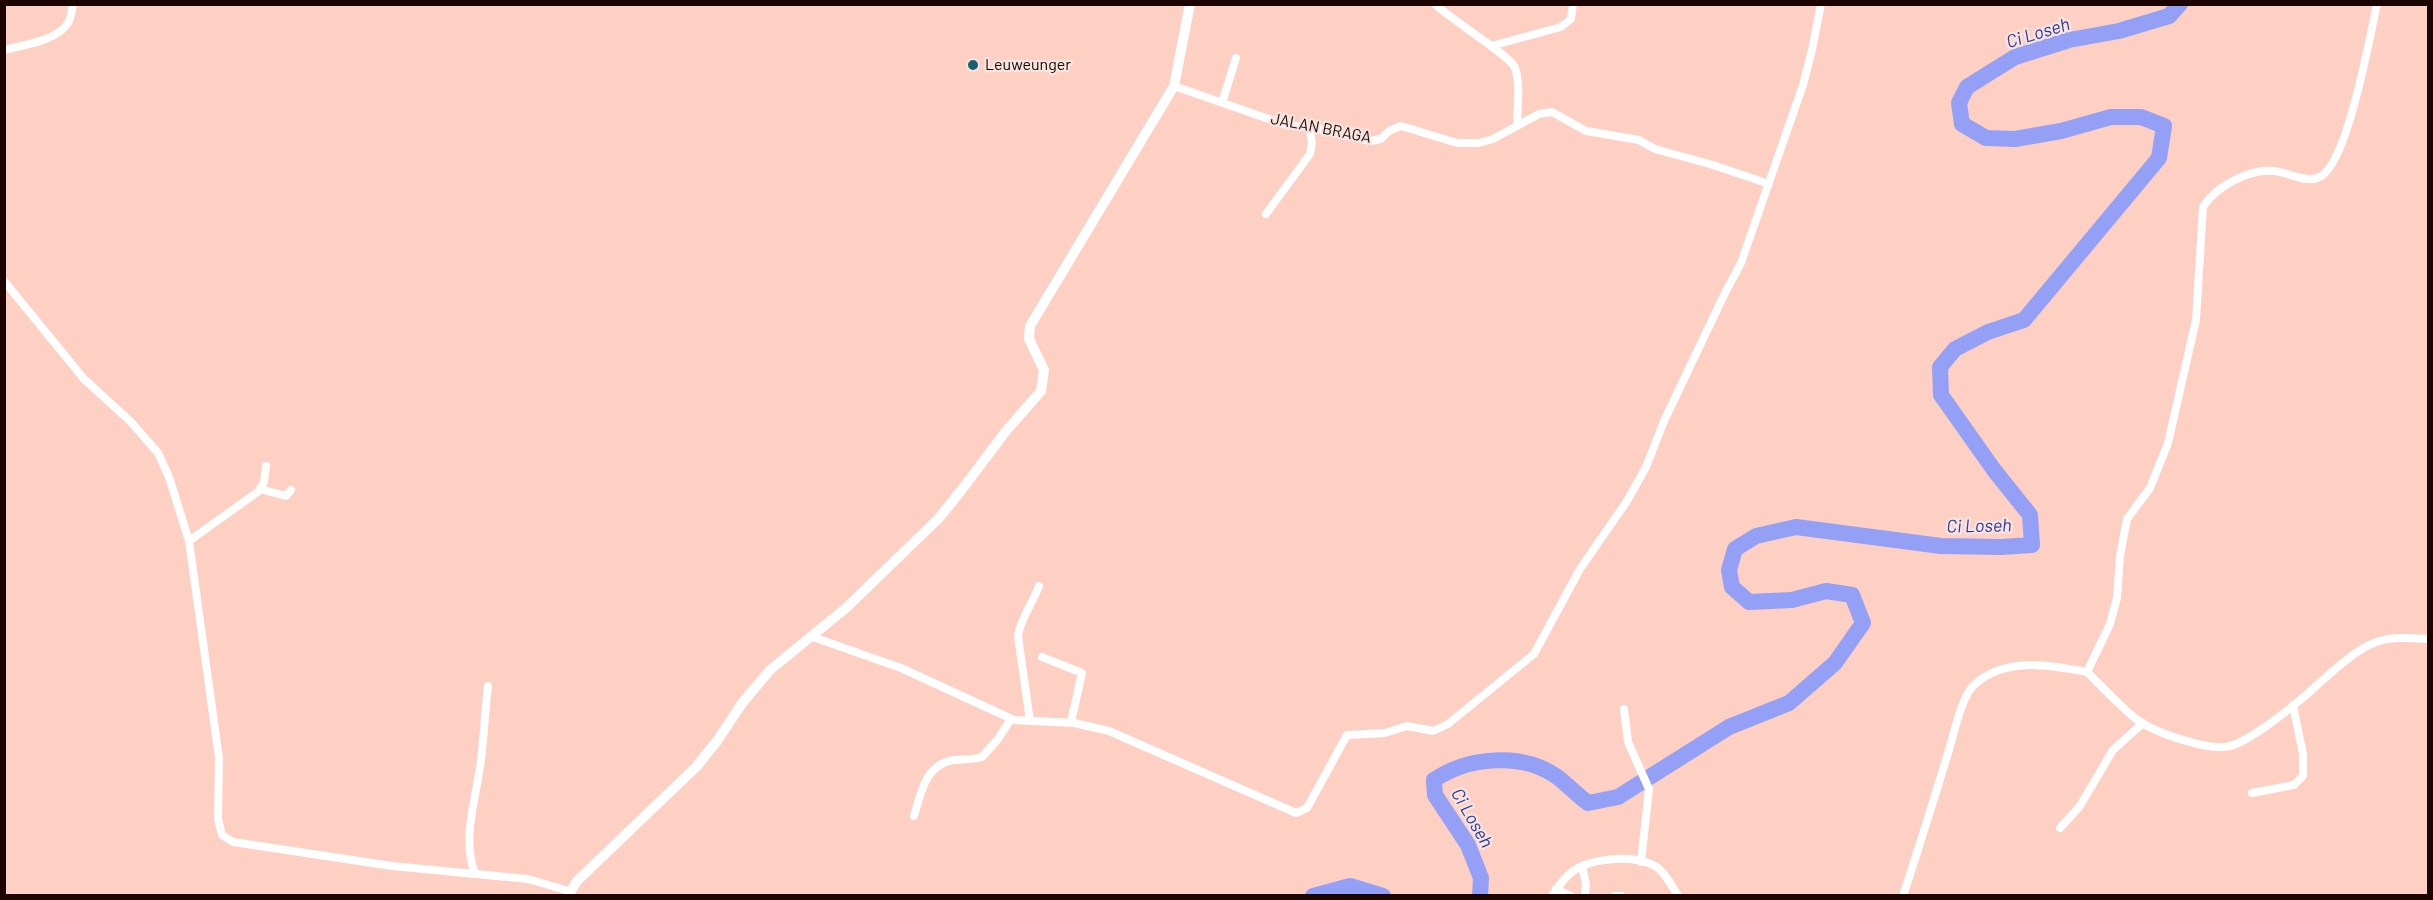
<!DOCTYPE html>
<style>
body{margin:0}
#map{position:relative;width:2433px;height:900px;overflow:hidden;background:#fed0c3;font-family:Barlow,sans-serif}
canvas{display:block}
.frame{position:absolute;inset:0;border:6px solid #1b0401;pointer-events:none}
</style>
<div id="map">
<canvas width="2433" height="900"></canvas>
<div class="frame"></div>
</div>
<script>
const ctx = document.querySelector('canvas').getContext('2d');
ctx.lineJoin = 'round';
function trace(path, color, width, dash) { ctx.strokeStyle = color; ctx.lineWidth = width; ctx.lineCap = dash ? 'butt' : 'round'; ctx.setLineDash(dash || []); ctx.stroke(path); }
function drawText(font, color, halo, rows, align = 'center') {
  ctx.font = font + ' Barlow,sans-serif'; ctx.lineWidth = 4.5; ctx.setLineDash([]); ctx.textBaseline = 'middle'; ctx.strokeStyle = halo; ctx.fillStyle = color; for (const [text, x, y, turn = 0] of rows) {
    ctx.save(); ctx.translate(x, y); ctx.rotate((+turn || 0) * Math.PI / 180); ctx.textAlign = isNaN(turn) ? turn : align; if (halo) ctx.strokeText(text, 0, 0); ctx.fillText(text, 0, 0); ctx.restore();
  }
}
const river = new Path2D(`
 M1313 896 1350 886 1383 896
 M1480 896 1481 878 1468 845 1435 795 1434 780C1468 757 1521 752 1556 776 1567 784 1577 795 1588 803L1618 797 1729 727 1789 703 1835 663 1863 623 1852 595 1826 591 1792 600 1749 602 1732 587 1729 570 1735 549 1756 536 1796 527 1941 546 2001 547 2032 545 2030 515 1994 470 1941 395 1940 367 1955 349 1988 332 2024 320 2159 158 2164 126 2141 117H2111L2061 131 2015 139 1986 138 1962 124 1959 103 1967 87 2015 57 2069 40 2119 31 2169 16 2180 4`);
const minor = new Path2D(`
 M1435 4C1450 19 1511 56 1515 68 1521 85 1517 107 1517 125
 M1491 46 1561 27 1571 19 1573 4
 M4 50C23 45 57 41 68 23 71 18 72 10 73 4
 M1174 86 1286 125 1319 129 1370 141 1381 139 1389 131 1401 126 1457 143H1479L1493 139 1539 114 1552 112 1586 131 1639 140 1655 149 1713 165 1769 184
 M1222 103 1236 58
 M1266 214 1310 154 1312 142 1309 128
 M4 281 84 379 131 422 158 453 169 477 189 541 219 758 218 819 222 835 233 842 392 866 528 879 569 891
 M260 489 286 496 291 490
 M189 541 259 491 264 482 266 466
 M810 636 901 668 1014 720 1074 723 1109 731 1296 813 1307 808 1347 735 1385 733 1407 726 1433 731 1448 724 1534 654 1580 569 1627 501 1646 467 1664 421 1725 293 1741 263 1803 85 1812 50 1821 4
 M1042 657 1082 673 1071 722
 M2087 672C2103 688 2119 705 2136 719 2153 732 2210 752 2230 746 2250 741 2290 709 2306 695 2323 680 2354 650 2374 643 2391 636 2411 638 2428 639
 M1624 709 1628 742 1649 789 1641 862
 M1030 721 1018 636C1020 620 1033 602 1039 586
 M2252 793 2294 785 2303 776V754L2293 705
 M914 816C921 793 925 765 953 760 963 759 972 760 982 757L998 739 1011 719
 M2060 828 2080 806 2113 750 2143 723
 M1582 866 1586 884 1585 896
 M475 873C461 839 477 795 481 760 484 735 485 711 488 686
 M1556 889 1571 896
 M1552 896C1560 884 1568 872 1582 866 1601 858 1636 855 1655 866 1665 872 1672 886 1678 896
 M1615 896H1621
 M1903 896C1919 847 1934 799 1949 750 1954 733 1961 699 1973 686 2003 656 2050 665 2087 672L2110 624 2117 598 2120 556 2127 519 2150 488 2168 443 2196 320 2203 207C2216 186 2249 169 2274 171 2289 172 2309 186 2323 175 2349 154 2369 40 2377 4`);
const tertiary = new Path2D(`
 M568 896 577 881 696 767 717 741 743 702 770 670 846 608 939 518 960 492 1006 431 1041 391 1044 370 1029 339 1030 326 1174 86 1190 4`);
const markers = [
 [973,65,6,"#186070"]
];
const poiNames = [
 ["Leuweunger",985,65]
];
const streetNames = [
 ["JALAN BRAGA",1321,128,11]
];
const waterNames = [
 ["Ci Loseh",2038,33,-17],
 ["Ci Loseh",1979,526,-1],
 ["Ci Loseh",1472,818,60]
];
trace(river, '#94a0f6', 16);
trace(minor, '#fff', 8);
trace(tertiary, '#fff', 10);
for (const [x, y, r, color] of markers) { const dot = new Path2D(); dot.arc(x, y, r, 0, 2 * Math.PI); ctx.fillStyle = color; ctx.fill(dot); trace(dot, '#f5e5e1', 2); }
drawText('16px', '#1b0401', '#f5e5e1', poiNames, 'left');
drawText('16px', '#1b0401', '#f5e5e1', streetNames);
drawText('italic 18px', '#353395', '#f5e5e1', waterNames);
</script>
